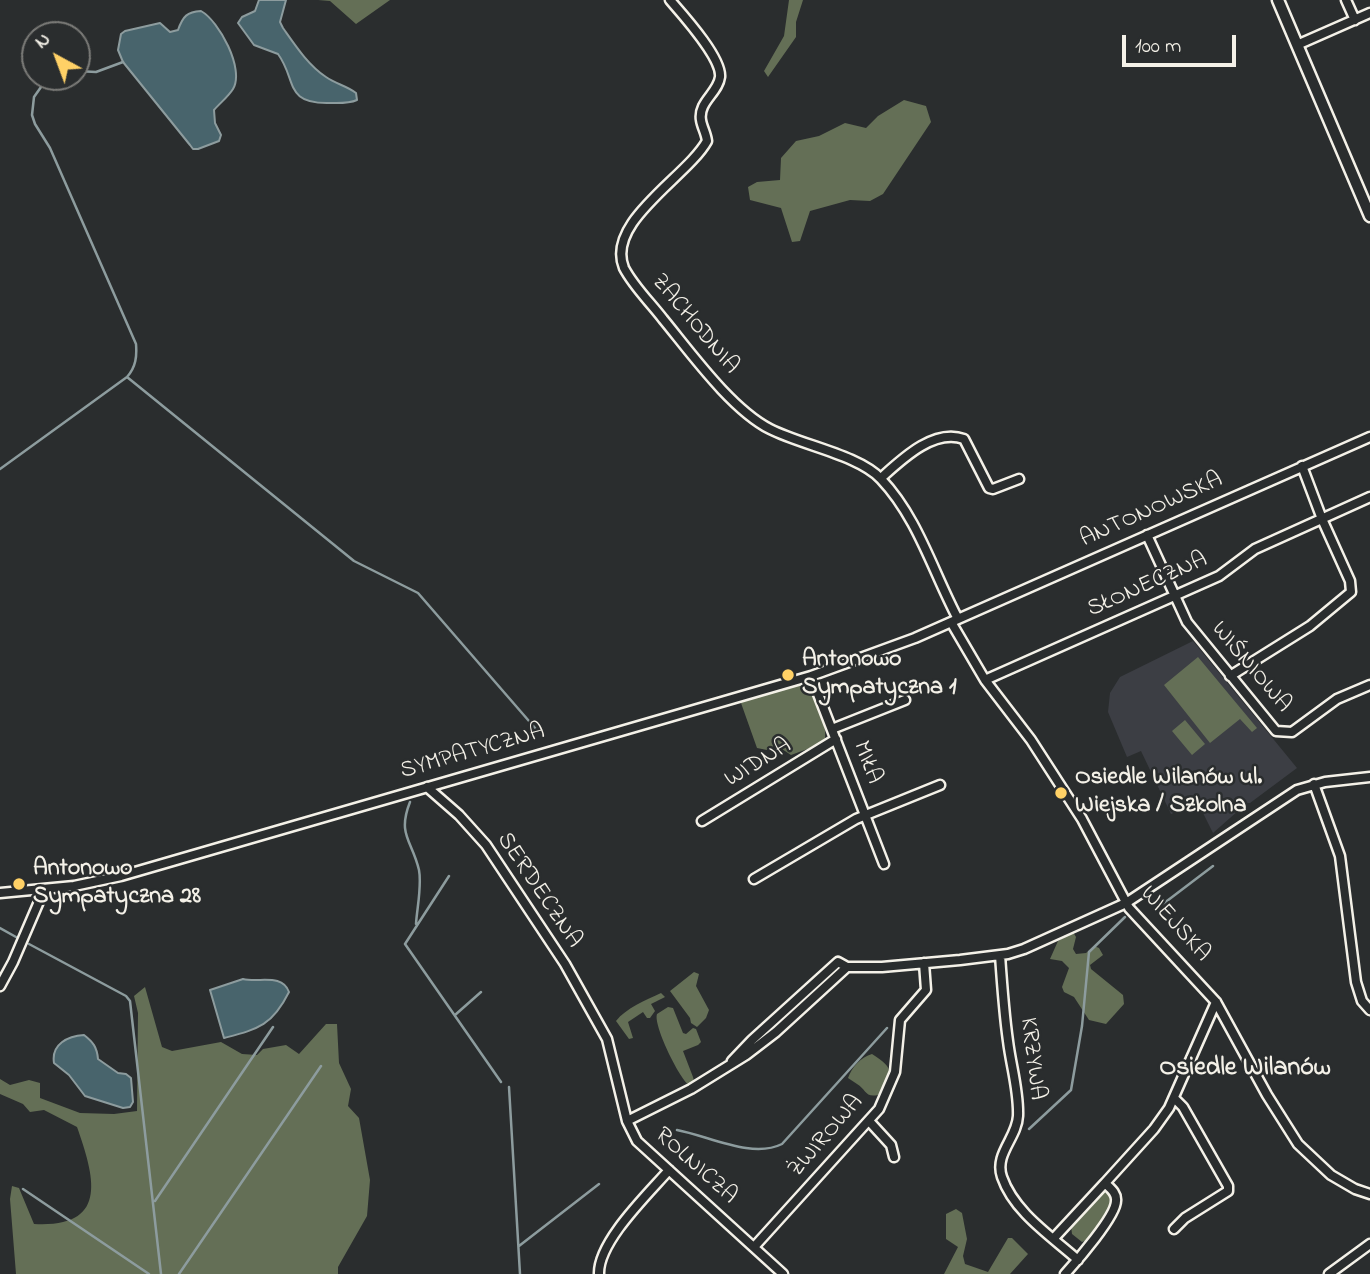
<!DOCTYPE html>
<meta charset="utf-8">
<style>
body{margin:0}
#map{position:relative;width:1370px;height:1274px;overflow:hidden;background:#2a2d2e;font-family:"Indie Flower",sans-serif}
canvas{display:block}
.north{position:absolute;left:21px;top:21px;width:70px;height:70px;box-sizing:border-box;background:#2a2d2e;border:2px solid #7b7b78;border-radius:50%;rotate:319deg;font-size:19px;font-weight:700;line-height:28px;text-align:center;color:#f4f1e8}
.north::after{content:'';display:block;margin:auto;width:24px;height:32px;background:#ffd166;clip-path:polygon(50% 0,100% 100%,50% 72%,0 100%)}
.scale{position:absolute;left:1122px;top:35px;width:114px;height:32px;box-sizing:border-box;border:4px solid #f4f1e8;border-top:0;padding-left:9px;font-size:21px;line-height:24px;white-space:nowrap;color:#f4f1e8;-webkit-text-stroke:5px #2a2d2e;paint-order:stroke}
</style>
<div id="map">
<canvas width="1370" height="1274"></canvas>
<div class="north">N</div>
<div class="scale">100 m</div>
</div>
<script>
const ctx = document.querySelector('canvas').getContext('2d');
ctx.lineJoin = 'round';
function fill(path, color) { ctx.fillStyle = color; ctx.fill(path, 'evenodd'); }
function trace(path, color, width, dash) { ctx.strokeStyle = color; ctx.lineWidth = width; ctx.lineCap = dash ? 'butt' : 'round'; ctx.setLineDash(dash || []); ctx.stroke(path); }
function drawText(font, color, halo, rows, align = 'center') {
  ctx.font = font + ' "Indie Flower",sans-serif'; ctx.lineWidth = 5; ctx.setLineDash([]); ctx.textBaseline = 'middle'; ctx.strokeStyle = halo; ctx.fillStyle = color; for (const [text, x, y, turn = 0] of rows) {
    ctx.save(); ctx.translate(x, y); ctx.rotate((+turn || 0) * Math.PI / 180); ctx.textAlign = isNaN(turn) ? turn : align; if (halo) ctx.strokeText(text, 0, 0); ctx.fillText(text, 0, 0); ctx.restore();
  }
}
const built = new Path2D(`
 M1193 641 1297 768 1250 803H1247L1213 833 1201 809 1194 804 1171 814 1141 751 1127 757 1108 712 1110 693 1120 677Z`);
const green = new Path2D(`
 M318 0H390L356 24 330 1Z
 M789 0H803L796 22V37L768 77 764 71 784 36Z
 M904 100 926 106 931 122 883 194 870 201 850 200 810 211 800 241 792 242 781 208 750 200 748 187 757 182 780 180 781 158 796 141 819 136 845 123 866 128 878 116Z
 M1198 657 1257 728 1252 732 1240 719 1210 743 1164 685Z
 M803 683C816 695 827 722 825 739L813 747 791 755 776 745 767 750 757 748 741 703 744 700Z
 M1185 720 1205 744 1192 755 1172 731Z
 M1073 932 1076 937 1073 949 1076 954 1086 953 1094 946 1099 948 1103 955 1090 965 1091 969 1123 995 1124 1004 1106 1024 1089 1020 1074 997 1064 992 1062 987 1069 968 1062 961 1050 959 1058 941Z
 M694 972 699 974 696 986 709 1010 706 1018 697 1027 691 1023 690 1018 670 991Z
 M145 987 162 1047 172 1051 221 1042 242 1054 257 1055 263 1049 286 1045 299 1054 326 1024H337L339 1063 351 1089 348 1106 359 1118 370 1180 367 1216 338 1267V1274H16L10 1199 12 1186 19 1188 34 1224C109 1228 95 1178 77 1127L44 1110 30 1112 23 1104 0 1094V1079L10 1085 29 1080 40 1083V1098L80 1113 114 1114 137 1111 138 1013 134 996Z
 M661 993 665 997 651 1004 655 1011 650 1018H647L643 1012 628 1022 633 1038 629 1039 616 1021C626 1008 646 1000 661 993Z
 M668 1007 673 1008 683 1033 686 1034 693 1028 696 1029 701 1042 698 1045 683 1051 693 1077 694 1081 689 1085C679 1078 653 1025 657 1014Z
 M872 1054C896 1069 892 1073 878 1095 865 1098 866 1089 857 1084 854 1082 851 1080 848 1078 852 1067 861 1057 872 1054Z
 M1104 1189 1110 1195 1112 1206 1090 1239 1082 1242 1072 1234 1071 1226Z
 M956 1209 962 1213 967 1239 963 1256 965 1264 988 1272 1008 1238H1012L1028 1254 1010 1274H944L958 1247 946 1239V1214Z`);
const water = new Path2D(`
 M259 0H286L280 22 283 28C295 45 308 65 326 77 336 84 347 86 356 93L357 100C348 104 339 103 329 103 284 104 297 80 278 54L254 45 238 23 242 17 255 11Z
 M201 11C219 21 245 69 233 89 228 97 220 103 214 110L215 123 221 135 219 141 198 149H193L190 145 123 62 118 50 121 34 125 31 160 23 170 32 178 30C183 16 187 12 201 11Z
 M243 979C259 983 282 973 289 992 272 1026 258 1029 224 1038L210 990Z
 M84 1035C93 1042 97 1047 98 1059L118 1073 126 1074 131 1078 133 1102 130 1107 123 1108 85 1096 69 1075 54 1063C51 1044 68 1036 84 1035Z`);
const stream = new Path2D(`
 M77 71 96 72 123 62
 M127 377 354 561 418 593 535 728
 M0 469 127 377C136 367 137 356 136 344L50 148 35 124 32 115 34 97 48 77
 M410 802C397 835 412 840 419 870 422 886 417 908 416 924
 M449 876 405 944 501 1082
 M1159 907 1213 866
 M0 928 16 937
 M29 944 126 996 130 1001 161 1274
 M455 1015 481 992
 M509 1087 520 1274
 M1029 1129 1071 1090 1082 1026 1089 952 1125 917
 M677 1130C709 1136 752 1159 782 1144L887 1028
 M23 1189 149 1274
 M155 1201 273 1027
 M519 1246 599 1184
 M179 1274 321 1066`);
const minor = new Path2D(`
 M670 0C683 15 722 58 720 77 718 93 698 102 701 120 702 127 706 133 707 141 687 177 605 222 624 268 634 287 650 302 663 319 691 353 731 409 770 429 801 445 859 455 881 479 918 518 933 572 958 619
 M1346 0 1355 20
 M1297 45 1370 13
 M881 478C902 459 934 428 964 439L989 488 993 489 1019 479
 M1147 535 1187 622 1276 731 1292 732 1337 699 1370 685
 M951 622 985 680 1031 740 1082 819 1129 908 1216 1002 1267 1095 1298 1144 1331 1175 1355 1189 1370 1194
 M811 676 884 864
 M1230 676 1310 626 1351 592 1350 581 1322 519 1302 466
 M985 680 1219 576 1255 549 1370 497
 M832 729 905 700
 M1314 784 1340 856 1356 982 1362 1001 1370 1010
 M427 787 459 815 486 845 565 964 607 1039 627 1121 637 1141 783 1274
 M702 821 836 739
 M754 879 856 819 940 785
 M0 893 74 886 121 876 811 676 915 638 1370 437
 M1000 955C1002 984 1004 1013 1008 1041 1011 1066 1019 1091 1018 1116 1017 1138 994 1154 1002 1177 1014 1212 1051 1236 1078 1260
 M0 986 13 962 44 890
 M732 1061 752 1040 838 962 847 967H882L960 960 1008 954 1024 949 1126 903 1297 790 1325 782 1370 777
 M1174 1098 1183 1107 1228 1186V1191L1185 1218 1174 1229
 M627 1121 691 1089 746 1055 776 1032 847 967
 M869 1121 891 1145 894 1157
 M1054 1238 1105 1183
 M754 1247 879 1109 895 1072 900 1020 926 990 924 963
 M599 1274C598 1242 647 1195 669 1170
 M1065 1274C1077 1261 1116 1216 1116 1201 1117 1193 1110 1188 1105 1183L1154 1129 1169 1108 1216 1002
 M1329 1274 1370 1244`);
const tertiary = new Path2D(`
 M1278 0 1370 216`);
const markers = [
 [788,675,7,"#ffd166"],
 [1061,793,7,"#ffd166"],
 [19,884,7,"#ffd166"]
];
const streetNames = [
 ["ZACHODNIA",694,325,50],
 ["ANTONOWSKA",1152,511,-24],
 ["SŁONECZNA",1148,586,-24],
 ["WIŚNIOWA",1250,668,50],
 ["SYMPATYCZNA",473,753,-16],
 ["MIŁA",866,763,69],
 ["WIDNA",759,764,-31],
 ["SERDECZNA",538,891,56],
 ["WIEJSKA",1174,925,48],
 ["KRZYWA",1031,1059,83],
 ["ŻWIROWA",827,1137,-49],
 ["ROLNICZA",695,1167,42]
];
const poiNames = [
 ["Antonowo",802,661],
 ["Sympatyczna 1",802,689],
 ["Osiedle Wilanów ul.",1075,779],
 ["Wiejska / Szkolna",1075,807],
 ["Antonowo",33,870],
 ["Sympatyczna 28",33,898]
];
const neighbourhoodNames = [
 ["Osiedle Wilanów",1245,1070]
];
fill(built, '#3c3e44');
fill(green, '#646f56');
fill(water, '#48646c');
trace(water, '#8d9c9e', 2);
trace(stream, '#8d9c9e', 2.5);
trace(minor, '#f4f1e8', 13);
trace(tertiary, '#f4f1e8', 15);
trace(minor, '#2a2d2e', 8);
trace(tertiary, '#2a2d2e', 10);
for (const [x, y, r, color] of markers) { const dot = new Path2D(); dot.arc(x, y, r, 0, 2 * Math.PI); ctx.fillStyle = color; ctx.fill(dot); trace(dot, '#2a2d2e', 2.5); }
drawText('24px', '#f4f1e8', '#2a2d2e', streetNames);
drawText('bold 24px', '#f4f1e8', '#2a2d2e', poiNames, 'left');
drawText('bold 26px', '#f4f1e8', '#2a2d2e', neighbourhoodNames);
</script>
